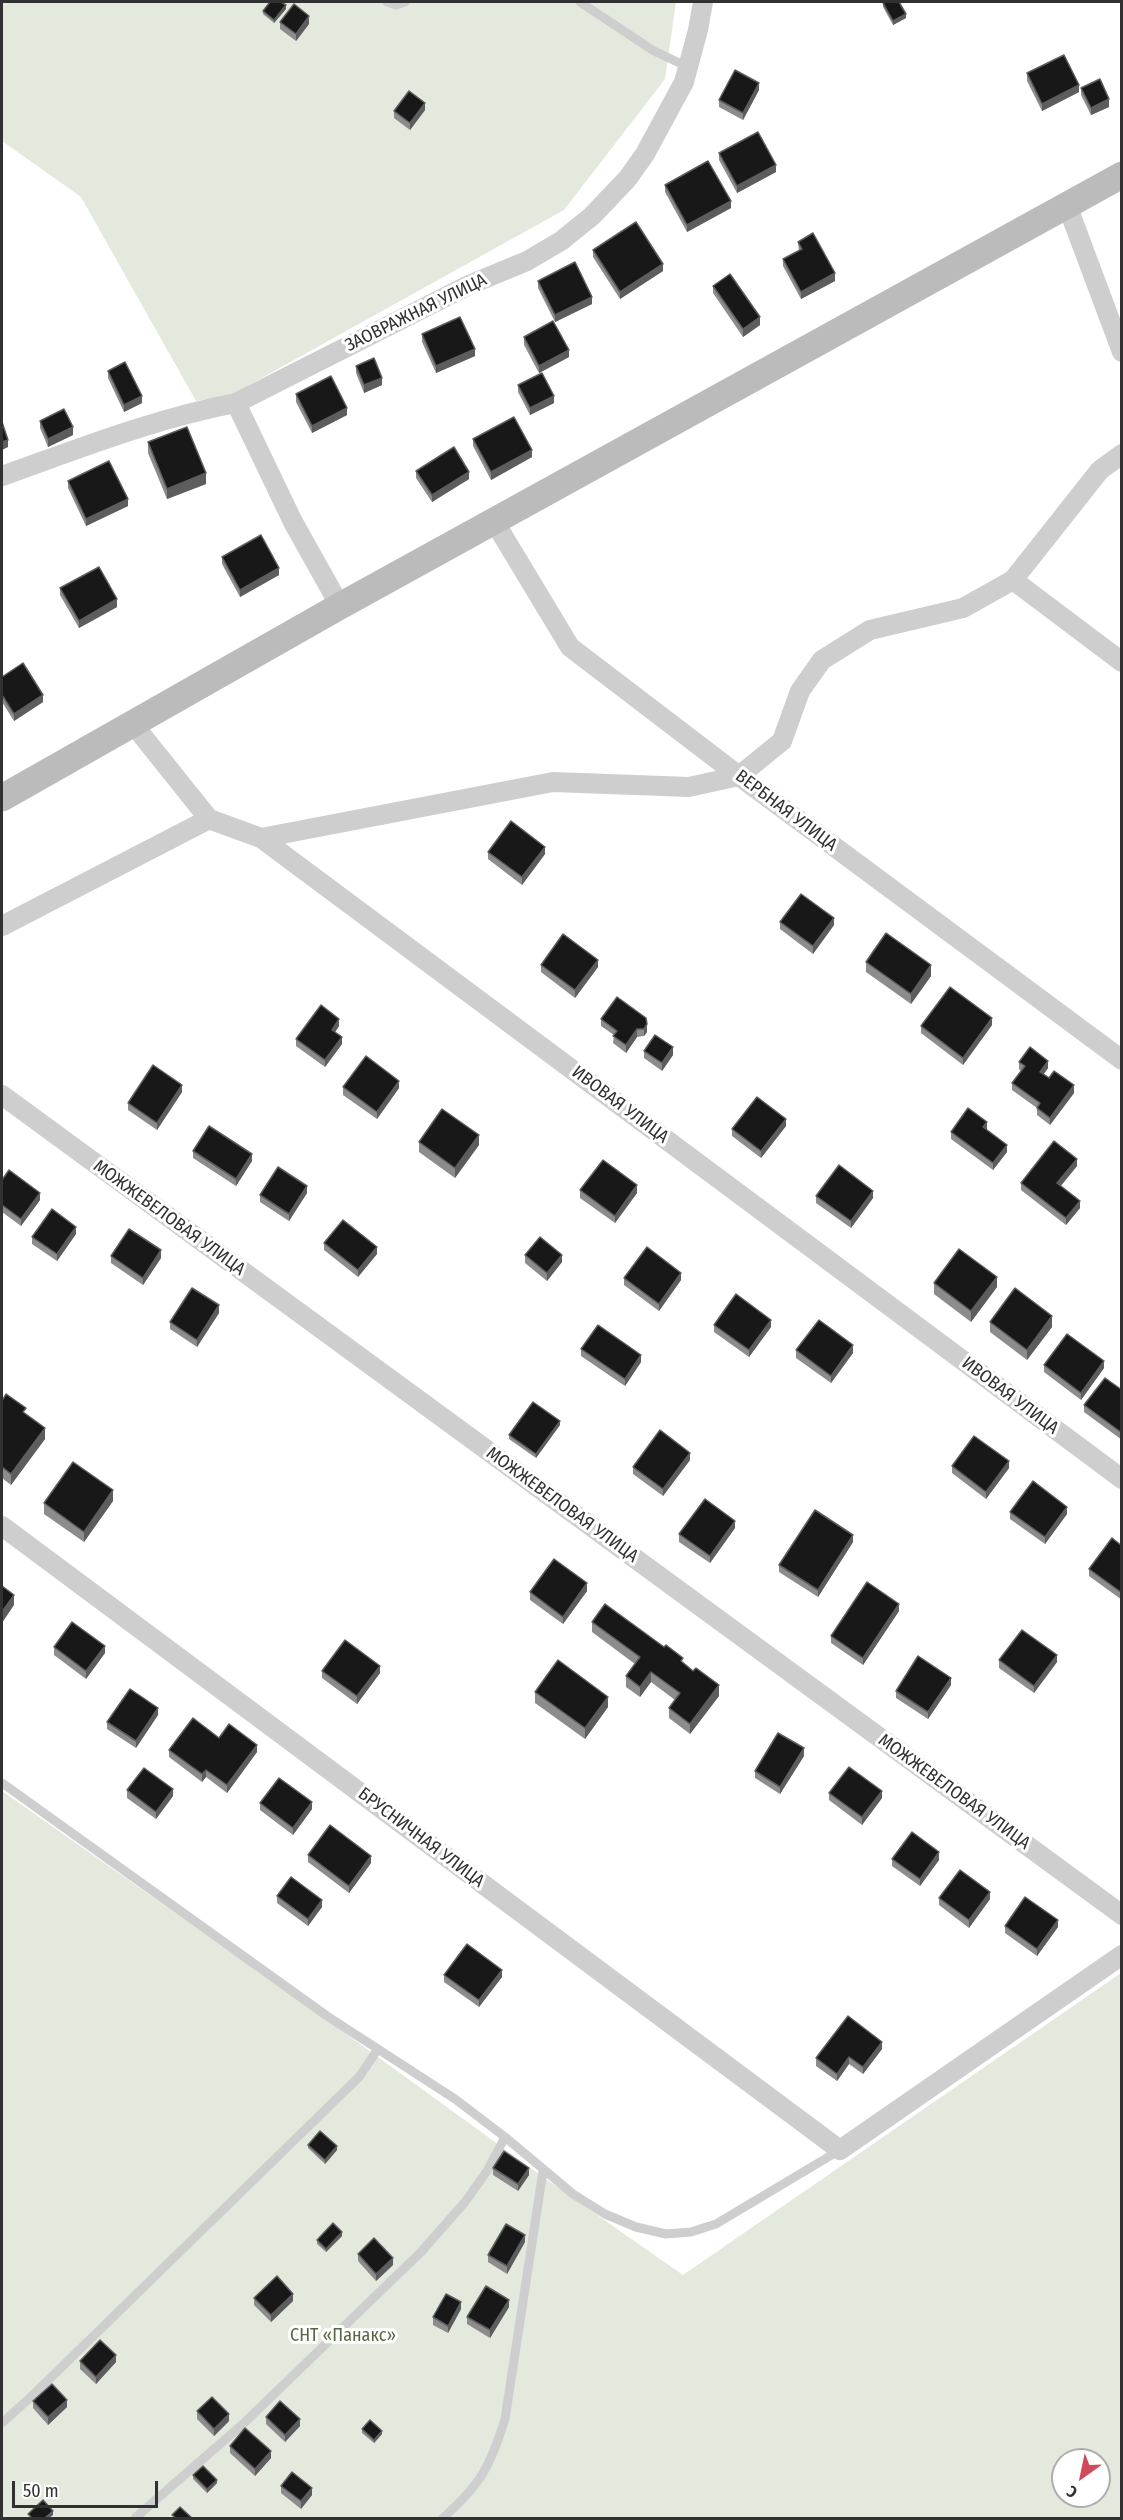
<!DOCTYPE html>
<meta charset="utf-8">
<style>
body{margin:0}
#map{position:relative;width:1123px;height:2520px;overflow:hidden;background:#fff;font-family:"Fira Sans Condensed",sans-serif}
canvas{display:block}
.frame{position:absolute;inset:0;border:3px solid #313131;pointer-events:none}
.north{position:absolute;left:1051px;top:2448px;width:60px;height:60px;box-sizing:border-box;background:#fff;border:2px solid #adadad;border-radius:50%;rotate:213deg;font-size:16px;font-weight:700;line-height:24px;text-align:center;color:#313131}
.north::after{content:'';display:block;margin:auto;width:21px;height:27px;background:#d04b59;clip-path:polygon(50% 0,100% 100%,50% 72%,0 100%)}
.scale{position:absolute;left:12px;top:2481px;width:146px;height:27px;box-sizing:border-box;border:3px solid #313131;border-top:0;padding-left:8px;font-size:18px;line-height:21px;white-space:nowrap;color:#313131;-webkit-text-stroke:4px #fff;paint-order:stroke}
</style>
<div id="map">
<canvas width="1123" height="2520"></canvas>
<div class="frame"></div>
<div class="north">С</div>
<div class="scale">50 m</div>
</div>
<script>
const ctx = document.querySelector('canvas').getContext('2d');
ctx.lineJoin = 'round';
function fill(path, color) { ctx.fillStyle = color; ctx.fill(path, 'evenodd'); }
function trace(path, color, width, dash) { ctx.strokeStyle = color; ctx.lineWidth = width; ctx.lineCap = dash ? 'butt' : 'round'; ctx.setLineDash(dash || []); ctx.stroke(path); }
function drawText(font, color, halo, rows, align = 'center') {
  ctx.font = font + ' "Fira Sans Condensed",sans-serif'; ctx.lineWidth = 6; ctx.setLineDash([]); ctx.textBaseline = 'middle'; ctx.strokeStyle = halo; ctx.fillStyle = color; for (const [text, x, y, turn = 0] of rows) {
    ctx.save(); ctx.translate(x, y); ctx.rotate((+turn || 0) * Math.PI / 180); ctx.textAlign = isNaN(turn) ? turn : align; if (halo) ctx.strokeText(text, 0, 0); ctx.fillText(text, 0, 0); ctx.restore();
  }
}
const green = new Path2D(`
 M2 2H676L665 79 564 210 231 395 196 401 81 197 2 141Z
 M2 1791 316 2012 550 2182 683 2275 1121 1973V2518H2ZM1063 2460H1099V2496H1063Z`);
const lane = new Path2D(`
 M387 2 396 5 405 2
 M580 2 654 51 688 67
 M2 1783 327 2016 455 2099 505 2137 573 2194 605 2214 636 2227 666 2234 691 2232 716 2224 840 2150
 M2 2423 33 2395 359 2077 378 2049
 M135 2518 243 2424 421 2252 465 2202 487 2171 505 2137
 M443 2518C481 2484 490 2467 505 2419L543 2171`);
const street = new Path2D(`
 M1067 205 1122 352
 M236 403 293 522 340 606
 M2 476C78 449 156 418 236 403L469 285 527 261 561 241 592 216 628 178 645 154 684 82 698 30 703 2
 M494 521 570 647 739 776 1122 1060
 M1013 580 1122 662
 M133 724 209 819 261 838 1122 1479
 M261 838 553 782 689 787 739 776 782 741 800 691 822 660 870 630 963 608 1013 580 1100 470 1122 454
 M2 926 209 819
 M2 1095 1122 1915
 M2 1526 840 2150 1122 1955`);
const secondary = new Path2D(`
 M2 798 340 606 1122 175`);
const wall = new Path2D(`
 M883 3 906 18 893 25 883 7Z
 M286 9 274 23 263 14V11Z
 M280 22 309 24 296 41 280 29Z
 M1027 73 1079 92 1042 111 1027 81Z
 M1081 88 1109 107 1091 115 1081 95Z
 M759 90 743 120 719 107V100Z
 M425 110 410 130 394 118V111Z
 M719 153 776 172 737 193 719 160Z
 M665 185 731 208 687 232 665 192Z
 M798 242 835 281 801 299 783 266V259L799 251Z
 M593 250 663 271 620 299 593 257Z
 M538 281 592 304 555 322 538 288Z
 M713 286 760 325 743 337 713 293Z
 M422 334 475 356 436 373 422 342Z
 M524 337 569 357 539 373 524 345Z
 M356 366 382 385 364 393 356 373Z
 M108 371 142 403 124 412 108 378Z
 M518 385 554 403 530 415 518 392Z
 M296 394 347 415 312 433 296 402Z
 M40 421 73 435 48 447 40 428Z
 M473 439 532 457 491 480 473 446Z
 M148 442 206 484 167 499 148 453Z
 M416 471 469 479 432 502 416 478Z
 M68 481 128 506 86 526 68 488Z
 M222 557 279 575 240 597 222 564Z
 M60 588 117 607 79 628 60 595Z
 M2 677 43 702 14 721 2 702Z
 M488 852 545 854 522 885 488 859Z
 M780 922 834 925 813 954 780 929Z
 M866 962 931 976 911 1004 866 972Z
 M541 965 598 967 575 998 541 972Z
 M601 1019 647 1024V1032L644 1036 637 1037 626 1053 613 1043 614 1035 601 1026Z
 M992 1025 963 1065 921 1033V1026Z
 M339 1026 335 1032 342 1044 325 1067 296 1046V1039Z
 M644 1051 673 1055 662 1071 644 1058Z
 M1019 1062 1048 1068 1044 1074 1074 1093 1050 1125 1037 1115V1108L1012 1090V1083L1021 1071 1019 1069Z
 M343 1087 399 1088 377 1119 343 1095Z
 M182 1092 157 1130 128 1110V1103Z
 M786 1126 761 1158 732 1136V1129Z
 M987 1129 986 1130 1007 1152 993 1170 951 1139V1132Z
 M419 1142 479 1145 455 1178 419 1152Z
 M193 1151 252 1161 236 1186 193 1158Z
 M1077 1166 1061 1186 1080 1208 1066 1225 1021 1190V1183Z
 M2 1180 40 1200 21 1226 2 1212Z
 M580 1190 637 1193 615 1223 580 1198Z
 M307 1193 289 1221 260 1202V1195Z
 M816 1196 873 1198 851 1228 816 1203Z
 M76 1234 57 1261 32 1244V1237Z
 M324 1243 377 1254 358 1277 324 1250Z
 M525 1255 562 1262 547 1281 525 1263Z
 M111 1256 161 1258 143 1285 111 1263Z
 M624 1278 681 1280 659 1311 624 1285Z
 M934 1283 997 1287 971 1322 934 1294Z
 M219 1313 197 1347 170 1329V1322Z
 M990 1322 1052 1327 1027 1360 990 1332Z
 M714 1325 771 1327 749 1357 714 1332Z
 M581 1349 641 1362 625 1386 581 1356Z
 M796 1350 853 1353 831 1383 796 1358Z
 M1044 1365 1104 1368 1081 1400 1044 1372Z
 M1122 1390V1440L1084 1412V1405Z
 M2 1401 26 1415 45 1439 11 1485 2 1478Z
 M560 1425 536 1458 509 1439V1435Z
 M690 1460 663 1496 633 1474V1467Z
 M952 1466 1009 1468 986 1499 952 1473Z
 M113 1501 84 1542 44 1514V1503Z
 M1010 1512 1067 1514 1045 1544 1010 1519Z
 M735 1528 710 1563 679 1542V1534Z
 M853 1542 818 1597 779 1572V1565Z
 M1122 1546V1600L1089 1576V1569Z
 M587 1591 563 1624 530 1600V1592Z
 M899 1611 863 1665 831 1643V1636Z
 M592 1622 683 1663 693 1671 719 1696 690 1734 669 1718V1708L675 1700 651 1682 640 1697 626 1687V1676L635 1664 592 1632Z
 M54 1647 105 1653 86 1679 54 1655Z
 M999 1660 1057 1662 1034 1693 999 1668Z
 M322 1671 380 1673 357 1704 322 1678Z
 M951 1685 928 1719 896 1698V1691Z
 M535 1692 608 1707 585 1739 535 1703Z
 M158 1715 136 1748 107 1729V1722Z
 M219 1738 257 1752 227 1793 206 1777 202 1782 169 1757V1750Z
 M804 1756 780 1794 755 1778V1771Z
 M127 1790 173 1796 156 1819 127 1798Z
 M829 1793 882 1798 862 1825 829 1800Z
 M260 1803 312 1809 293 1835 260 1810Z
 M308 1855 371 1863 349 1893 308 1862Z
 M892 1859 939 1860 920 1886 892 1866Z
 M277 1896 322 1907 308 1926 277 1903Z
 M939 1898 990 1899 969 1928 939 1905Z
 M1005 1926 1058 1927 1037 1956 1005 1933Z
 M444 1975 502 1977 479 2007 444 1982Z
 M882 2049 863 2074 849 2064 837 2081 816 2066V2058Z
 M308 2145 337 2150 325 2164 308 2148Z
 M493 2168 529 2175 518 2191 493 2175Z
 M342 2236 326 2252 317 2244V2240Z
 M525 2242 507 2274 488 2262V2255Z
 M358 2254 393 2265 376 2281 358 2261Z
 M254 2298 293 2301 271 2322 254 2305Z
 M509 2307 490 2338 467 2324V2317Z
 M461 2309 448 2333 433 2325V2317Z
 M80 2361 116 2362 96 2384 80 2369Z
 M33 2401 67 2407 48 2425 33 2408Z
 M197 2411 229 2421 214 2436 197 2419Z
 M266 2417 300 2426 285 2442 266 2424Z
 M362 2429 382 2434 374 2443 362 2433Z
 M230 2446 271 2458 255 2476 230 2453Z
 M193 2475 217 2483 207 2493 193 2479Z
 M281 2486 312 2495 301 2509 281 2493Z`);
const shadedWall = new Path2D(`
 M286 5V9L274 23V20Z
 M906 14V18L893 25V21Z
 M309 16V24L296 41V34Z
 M759 83V90L743 120V113Z
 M1079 85V92L1042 111V104Z
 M1109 99V107L1091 115V108Z
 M425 103V110L410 130V123Z
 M776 165V172L737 193V186Z
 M731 201V208L687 232V225Z
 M663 264V271L620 299V292Z
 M835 273V281L801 299V292Z
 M592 297V304L555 322V315Z
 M760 317V325L743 337V329Z
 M475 349V356L436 373V366Z
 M569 350V357L539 373V366Z
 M382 378V385L364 393V385Z
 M142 396V403L124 412V405Z
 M554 396V403L530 415V408Z
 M347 408V415L312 433V426Z
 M73 427V435L48 447V439Z
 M8 440V447L2 450V442Z
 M532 450V457L491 480V472Z
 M469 472V479L432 502V495Z
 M206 473V484L167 499V489Z
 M128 499V506L86 526V519Z
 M279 568V575L240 597V590Z
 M117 599V607L79 628V621Z
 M43 695V702L14 721V714Z
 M545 847V854L522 885V877Z
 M834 918V925L813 954V946Z
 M598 960V967L575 998V990Z
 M931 965V976L911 1004V994Z
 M992 1018V1025L963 1065V1058Z
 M339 1019V1026L332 1037V1030Z
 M647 1024V1032L644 1036V1029Z
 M637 1029V1037L626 1053V1045Z
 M342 1037V1044L325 1067V1060Z
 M673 1047V1055L662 1071V1063Z
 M1048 1061V1068L1040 1079V1072Z
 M399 1081V1088L377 1119V1112Z
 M182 1085V1092L157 1130V1123Z
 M1074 1085V1093L1050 1125V1118Z
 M786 1119V1126L761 1158V1151Z
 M987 1122V1129L983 1134V1127Z
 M479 1135V1145L455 1178V1168Z
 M1007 1145V1152L993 1170V1163Z
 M252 1154V1161L236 1186V1179Z
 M1077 1159V1166L1057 1190V1183Z
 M637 1185V1193L615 1223V1216Z
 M307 1186V1193L289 1221V1214Z
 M873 1191V1198L851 1228V1221Z
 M40 1193V1200L21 1226V1219Z
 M1080 1201V1208L1066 1225V1218Z
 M76 1227V1234L57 1261V1254Z
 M377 1247V1254L358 1277V1270Z
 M161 1250V1258L143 1285V1278Z
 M562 1255V1262L547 1281V1273Z
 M681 1273V1280L659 1311V1304Z
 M997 1277V1287L971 1322V1311Z
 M219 1305V1313L197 1347V1340Z
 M1052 1316V1327L1027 1360V1350Z
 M771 1320V1327L749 1357V1350Z
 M853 1345V1353L831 1383V1376Z
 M641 1355V1362L625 1386V1379Z
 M1104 1361V1368L1081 1400V1393Z
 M560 1421V1425L536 1458V1454Z
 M45 1428V1439L11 1485V1474Z
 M690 1453V1460L663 1496V1489Z
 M1009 1461V1468L986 1499V1492Z
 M113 1490V1501L84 1542V1532Z
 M1067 1507V1514L1045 1544V1537Z
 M735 1521V1528L710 1563V1556Z
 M853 1535V1542L818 1597V1590Z
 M587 1583V1591L563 1624V1617Z
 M14 1595V1605L2 1623V1612Z
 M899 1604V1611L863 1665V1658Z
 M105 1646V1653L86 1679V1671Z
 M1057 1655V1662L1034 1693V1686Z
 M380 1666V1673L357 1704V1696Z
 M651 1672V1682L640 1697V1687Z
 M951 1678V1685L928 1719V1712Z
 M719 1685V1696L690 1734V1724Z
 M608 1697V1707L585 1739V1728Z
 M158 1708V1715L136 1748V1741Z
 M257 1745V1752L227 1793V1785Z
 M804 1748V1756L780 1794V1787Z
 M206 1770V1777L202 1782V1774Z
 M173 1789V1796L156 1819V1812Z
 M882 1791V1798L862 1825V1817Z
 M312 1802V1809L293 1835V1828Z
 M939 1852V1860L920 1886V1879Z
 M371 1856V1863L349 1893V1886Z
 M990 1892V1899L969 1928V1920Z
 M322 1900V1907L308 1926V1919Z
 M1058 1920V1927L1037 1956V1949Z
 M502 1970V1977L479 2007V2000Z
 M882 2042V2049L863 2074V2067Z
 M849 2057V2064L837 2081V2074Z
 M337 2146V2150L325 2164V2160Z
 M529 2168V2175L518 2191V2184Z
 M342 2232V2236L326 2252V2249Z
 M525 2235V2242L507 2274V2266Z
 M393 2258V2265L376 2281V2274Z
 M293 2294V2301L271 2322V2315Z
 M509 2300V2307L490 2338V2330Z
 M461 2302V2309L448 2333V2326Z
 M116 2355V2362L96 2384V2377Z
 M67 2400V2407L48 2425V2417Z
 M229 2414V2421L214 2436V2429Z
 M300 2419V2426L285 2442V2435Z
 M382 2431V2434L374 2443V2440Z
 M271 2451V2458L255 2476V2469Z
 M217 2480V2483L207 2493V2489Z
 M312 2488V2495L301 2509V2501Z
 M53 2511V2515L49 2518H45Z`);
const building = new Path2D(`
 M270 2H281L286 5 274 20 263 11Z
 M886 2H899L906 14 893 21 883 3Z
 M294 4 309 16 296 34 280 22Z
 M1064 55 1079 85 1042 104 1027 73Z
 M735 70 759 83 743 113 719 100Z
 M1100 79 1109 99 1091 108 1081 88Z
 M409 91 425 103 410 123 394 111Z
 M758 132 776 165 737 186 719 153Z
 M708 161 731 201 687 225 665 185Z
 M636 222 663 264 620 292 593 250Z
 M813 233 835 273 801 292 783 259 802 249 798 242Z
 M575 262 592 297 555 315 538 281Z
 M730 274 760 317 743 329 713 286Z
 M460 317 475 349 436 366 422 334Z
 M553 321 569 350 539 366 524 337Z
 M374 358 382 378 364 385 356 366Z
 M125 362 142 396 124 405 108 371Z
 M542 373 554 396 530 408 518 385Z
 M331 376 347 408 312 426 296 394Z
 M64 409 73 427 48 439 40 421Z
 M514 417 532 450 491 472 473 439Z
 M2 422 8 440 2 442Z
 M187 427 206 473 167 489 148 442Z
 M454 447 469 472 432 495 416 471Z
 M109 461 128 499 86 519 68 481Z
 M261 535 279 568 240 590 222 557Z
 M99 567 117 599 79 621 60 588Z
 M23 663 43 695 14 714 2 695V677Z
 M511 821 545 847 522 877 488 852Z
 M801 894 834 918 813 946 780 922Z
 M886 933 931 965 911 994 866 962Z
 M563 934 598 960 575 990 541 965Z
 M950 987 992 1018 963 1058 921 1026Z
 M617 997 646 1018 647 1024 644 1029H637L626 1045 613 1036 617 1031 601 1019Z
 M321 1005 339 1019 332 1030 342 1037 325 1060 296 1039Z
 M655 1035 673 1047 662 1063 644 1051Z
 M1030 1047 1048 1061 1040 1072 1049 1078 1054 1071 1074 1085 1050 1118 1037 1108 1040 1103 1012 1083 1025 1066 1019 1062Z
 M366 1056 399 1081 377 1112 343 1087Z
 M153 1065 182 1085 157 1123 128 1103Z
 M757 1097 786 1119 761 1151 732 1129Z
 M968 1108 987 1122 983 1127 1007 1145 993 1163 951 1132Z
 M442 1109 479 1135 455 1168 419 1142Z
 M209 1126 252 1154 236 1179 193 1151Z
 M1054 1141 1077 1159 1057 1183 1080 1201 1066 1218 1021 1183Z
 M603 1160 637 1185 615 1216 580 1190Z
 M839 1165 873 1191 851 1221 816 1196Z
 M278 1167 307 1186 289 1214 260 1195Z
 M9 1170 40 1193 21 1219 2 1205V1180Z
 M52 1209 76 1227 57 1254 32 1237Z
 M343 1220 377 1247 358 1270 324 1243Z
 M129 1229 161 1250 143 1278 111 1256Z
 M540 1237 562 1255 547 1273 525 1255Z
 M647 1247 681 1273 659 1304 624 1278Z
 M959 1249 997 1277 971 1311 934 1283Z
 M192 1288 219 1305 197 1340 170 1322Z
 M1015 1288 1052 1316 1027 1350 990 1322Z
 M736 1294 771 1320 749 1350 714 1325Z
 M819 1320 853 1345 831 1376 796 1350Z
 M598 1325 641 1355 625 1379 581 1349Z
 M1067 1334 1104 1361 1081 1393 1044 1365Z
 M1105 1378 1122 1390V1433L1084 1405Z
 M6 1394 26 1408 23 1412 45 1428 11 1474 2 1467V1401Z
 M533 1402 560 1421 536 1454 509 1435Z
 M660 1430 690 1453 663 1489 633 1467Z
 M974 1436 1009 1461 986 1492 952 1466Z
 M73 1462 113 1490 84 1532 44 1503Z
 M1033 1481 1067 1507 1045 1537 1010 1512Z
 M705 1499 735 1521 710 1556 679 1534Z
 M815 1510 853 1535 818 1590 779 1565Z
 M1112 1538 1122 1546V1593L1089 1569Z
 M554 1559 587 1583 563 1617 530 1592Z
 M867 1582 899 1604 863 1658 831 1636Z
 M2 1586 14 1595 2 1612Z
 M605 1604 664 1647 666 1645 683 1658 681 1661 693 1671 696 1668 719 1685 690 1724 669 1708 680 1693 651 1672 640 1687 626 1676 640 1657 592 1622Z
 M72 1622 105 1646 86 1671 54 1647Z
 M1022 1630 1057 1655 1034 1686 999 1660Z
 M345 1640 380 1666 357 1696 322 1671Z
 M918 1656 951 1678 928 1712 896 1691Z
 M558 1660 608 1697 585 1728 535 1692Z
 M130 1689 158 1708 136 1741 107 1722Z
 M193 1718 219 1738 229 1724 257 1745 227 1785 206 1770 202 1774 169 1750Z
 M778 1733 804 1748 780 1787 755 1771Z
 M849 1767 882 1791 862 1817 829 1793Z
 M144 1768 173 1789 156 1812 127 1790Z
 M279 1778 312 1802 293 1828 260 1803Z
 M330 1825 371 1856 349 1886 308 1855Z
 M912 1832 939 1852 920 1879 892 1859Z
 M960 1870 990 1892 969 1920 939 1898Z
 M291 1877 322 1900 308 1919 277 1896Z
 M1025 1897 1058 1920 1037 1949 1005 1926Z
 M467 1944 502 1970 479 2000 444 1975Z
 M848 2016 882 2042 863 2067 849 2057 837 2074 816 2058Z
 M320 2131 337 2146 325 2160 308 2145Z
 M504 2151 529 2168 518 2184 493 2168Z
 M333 2223 342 2232 326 2249 317 2240Z
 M506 2224 525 2235 507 2266 488 2255Z
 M374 2238 393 2258 376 2274 358 2254Z
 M277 2276 293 2294 271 2315 254 2298Z
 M486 2286 509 2300 490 2330 467 2317Z
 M446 2294 461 2302 448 2326 433 2317Z
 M100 2340 116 2355 96 2377 80 2361Z
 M52 2384 67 2400 48 2417 33 2401Z
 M212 2397 229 2414 214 2429 197 2411Z
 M280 2401 300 2419 285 2435 266 2417Z
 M370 2420 382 2431 374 2440 362 2429Z
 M245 2428 271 2451 255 2469 230 2446Z
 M203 2466 217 2480 207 2489 193 2475Z
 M292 2472 312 2488 301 2501 281 2486Z
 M43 2500 53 2511 45 2518H32L28 2514Z
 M180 2507 192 2518H176L172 2515Z`);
const streetNames = [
 ["ЗАОВРАЖНАЯ УЛИЦА",416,313,-26],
 ["ВЕРБНАЯ УЛИЦА",786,811,37],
 ["ИВОВАЯ УЛИЦА",620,1105,37],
 ["МОЖЖЕВЕЛОВАЯ УЛИЦА",169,1218,36],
 ["ИВОВАЯ УЛИЦА",1010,1396,37],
 ["МОЖЖЕВЕЛОВАЯ УЛИЦА",562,1505,36],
 ["МОЖЖЕВЕЛОВАЯ УЛИЦА",954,1792,36],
 ["БРУСНИЧНАЯ УЛИЦА",421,1838,37]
];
const parkNames = [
 ["СНТ «Панакс»",343,2336]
];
fill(green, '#e4e9de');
trace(lane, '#cecece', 9);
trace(street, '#cecece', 20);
trace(secondary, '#bbb', 27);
fill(wall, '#8c8c8c');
fill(shadedWall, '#5d5d5d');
fill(building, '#181818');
trace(building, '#5d5d5d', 1.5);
drawText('18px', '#313131', '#fff', streetNames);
drawText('18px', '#566843', '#fff', parkNames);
</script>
